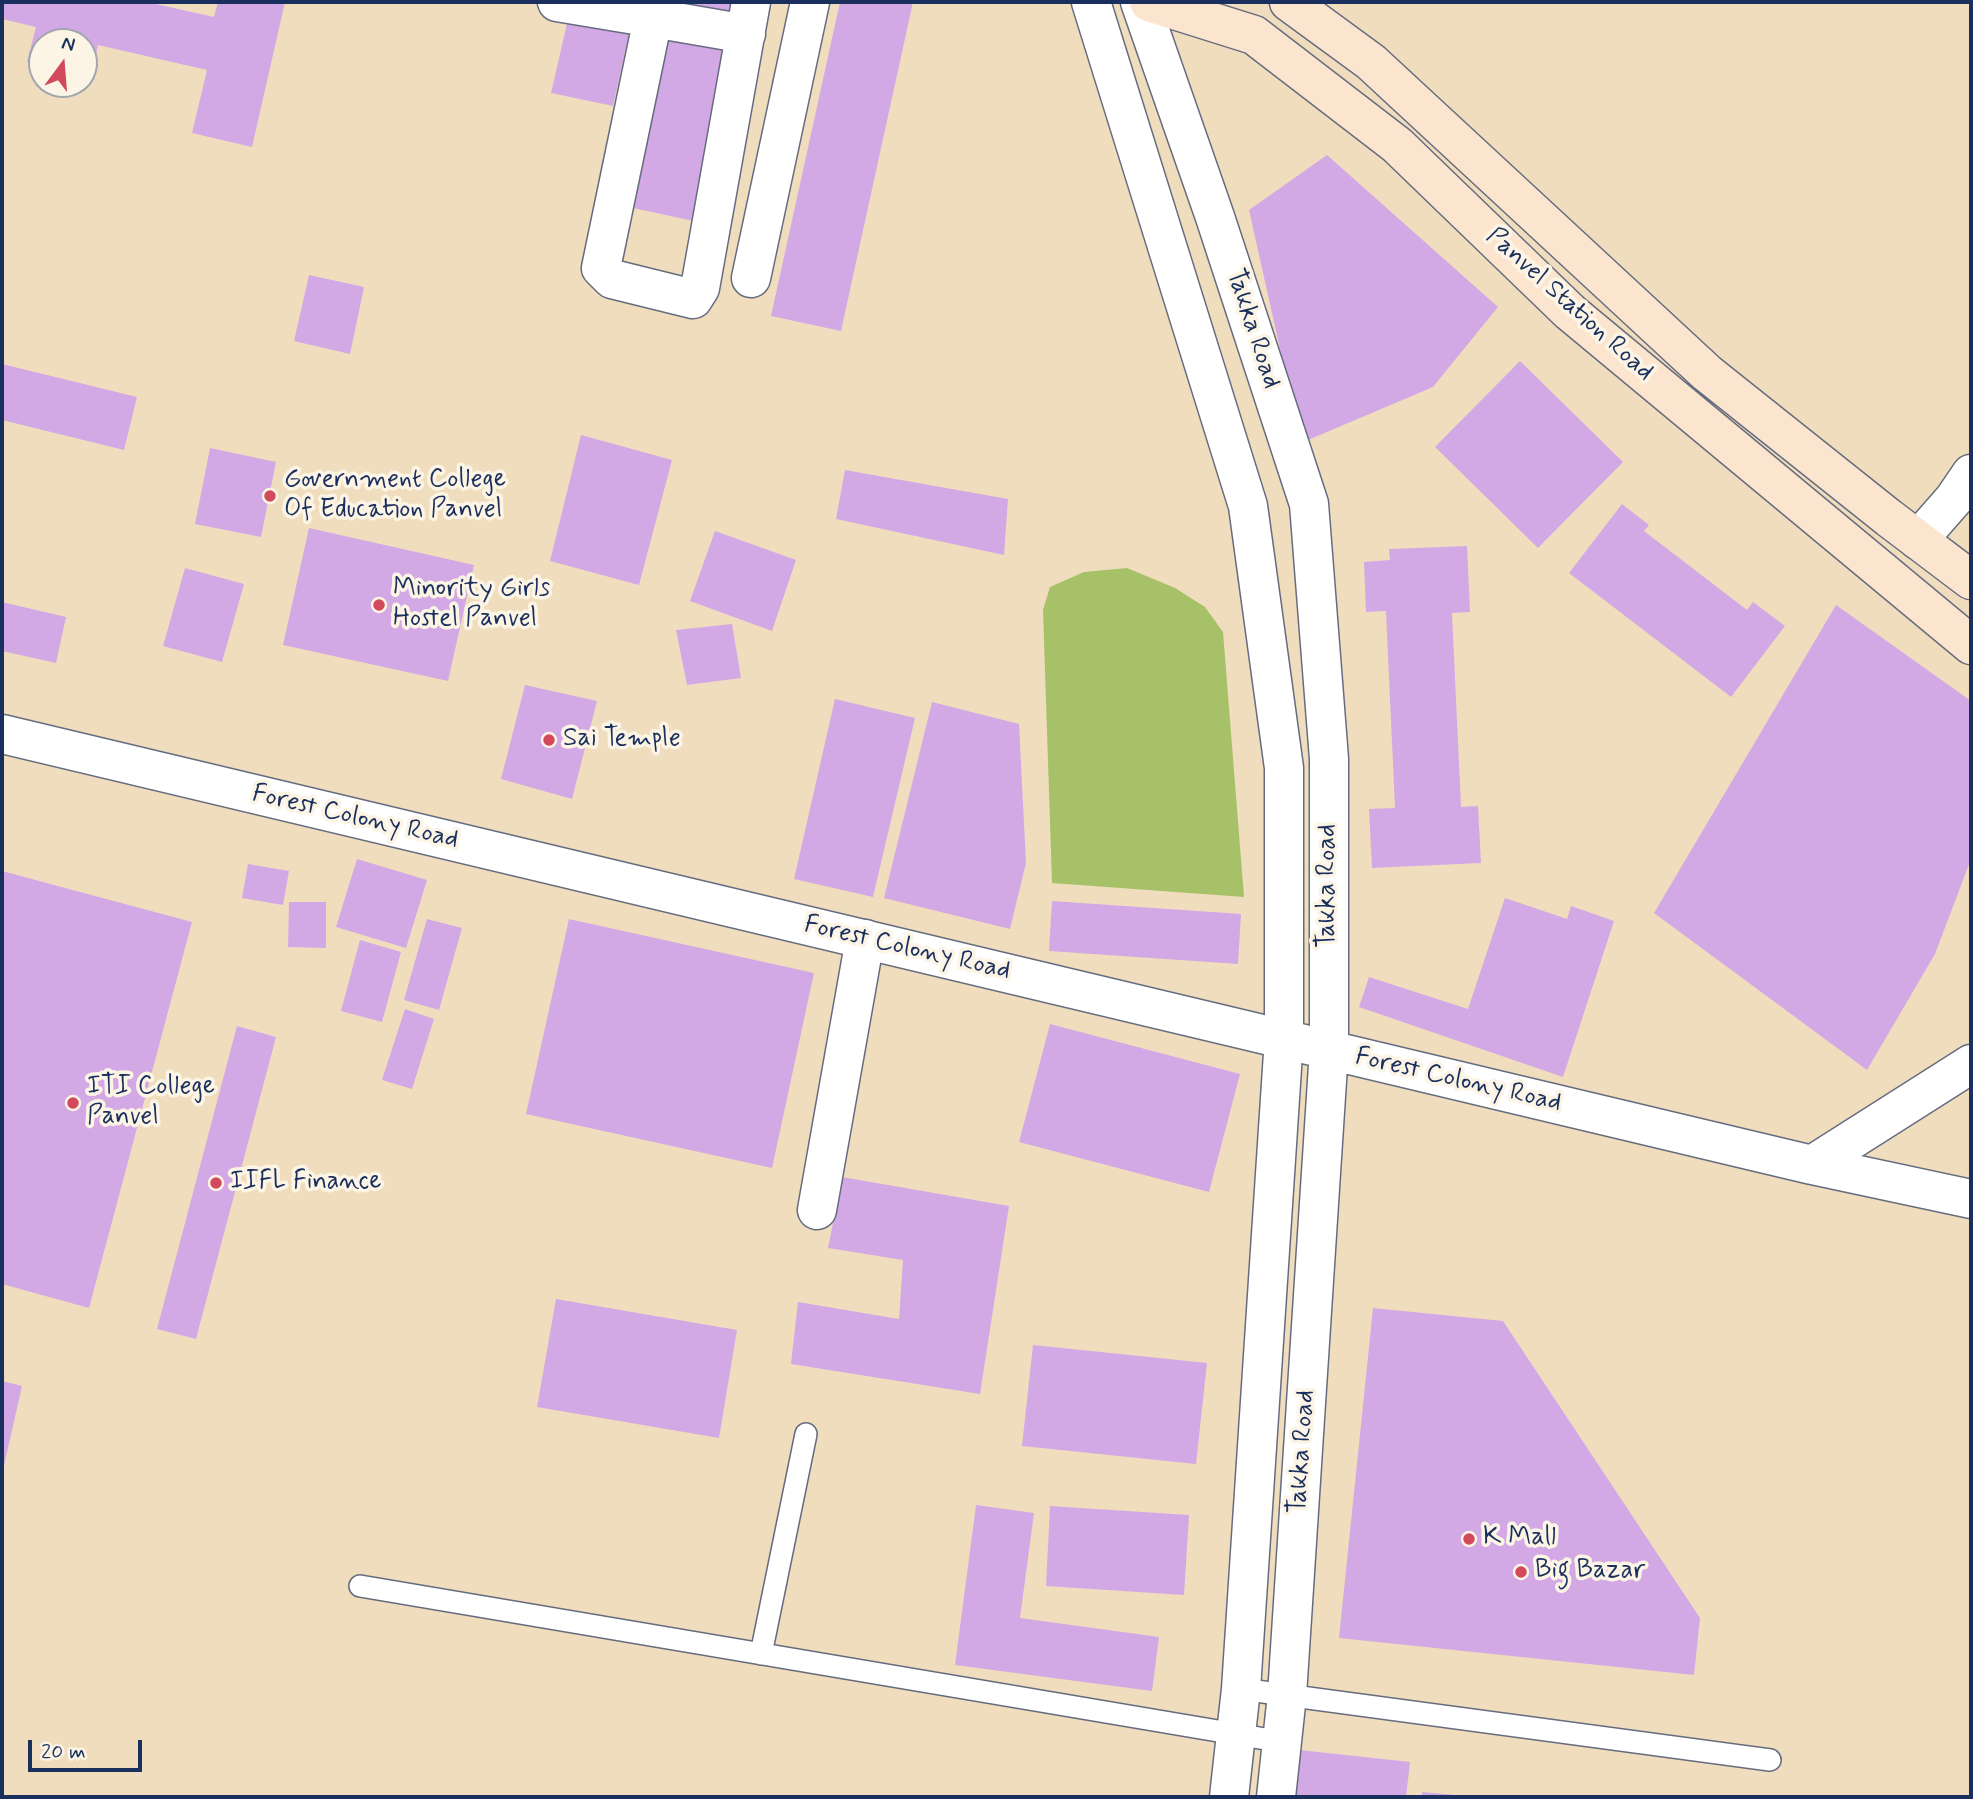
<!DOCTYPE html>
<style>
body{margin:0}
#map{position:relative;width:1973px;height:1799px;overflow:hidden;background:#f0ddbd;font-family:Mynerve,sans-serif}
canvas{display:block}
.frame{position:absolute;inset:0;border:4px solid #1b2f5e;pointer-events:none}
.north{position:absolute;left:28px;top:28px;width:70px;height:70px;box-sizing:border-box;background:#fcf5e5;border:2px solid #a2a6af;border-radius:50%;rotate:16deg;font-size:19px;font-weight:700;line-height:28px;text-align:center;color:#1b2f5e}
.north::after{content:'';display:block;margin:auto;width:24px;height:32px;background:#d1495b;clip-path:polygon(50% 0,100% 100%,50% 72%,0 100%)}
.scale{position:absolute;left:28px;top:1740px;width:114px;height:32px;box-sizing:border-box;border:4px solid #1b2f5e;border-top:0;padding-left:9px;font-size:21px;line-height:24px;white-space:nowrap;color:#1b2f5e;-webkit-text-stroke:5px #fcf5e5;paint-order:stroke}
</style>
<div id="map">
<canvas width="1973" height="1799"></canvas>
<div class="frame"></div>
<div class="north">N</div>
<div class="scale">20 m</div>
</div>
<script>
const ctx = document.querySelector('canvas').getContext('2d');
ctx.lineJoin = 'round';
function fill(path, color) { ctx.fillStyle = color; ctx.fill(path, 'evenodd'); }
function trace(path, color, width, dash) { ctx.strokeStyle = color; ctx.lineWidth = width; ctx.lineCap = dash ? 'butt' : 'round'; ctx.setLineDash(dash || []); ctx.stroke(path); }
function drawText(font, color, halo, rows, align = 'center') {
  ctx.font = font + ' Mynerve,sans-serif'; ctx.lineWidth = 7; ctx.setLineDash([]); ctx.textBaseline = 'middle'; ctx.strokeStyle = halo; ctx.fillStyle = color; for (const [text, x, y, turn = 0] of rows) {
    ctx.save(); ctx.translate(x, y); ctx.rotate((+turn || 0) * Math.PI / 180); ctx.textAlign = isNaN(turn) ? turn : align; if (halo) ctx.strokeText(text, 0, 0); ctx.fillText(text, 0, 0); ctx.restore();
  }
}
const green = new Path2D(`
 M1127 568 1175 588 1205 607 1223 632 1244 897 1052 883 1043 610 1050 587 1084 572Z`);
const building = new Path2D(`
 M2 2H147L214 17 218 2H285L252 147 192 133 207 70 98 45 91 77 84 76V42H42V66L27 62 36 27 2 19Z
 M636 2H734L729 25Z
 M840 2H913L841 331 771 316Z
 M568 19 629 33 613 106 551 93Z
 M664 25 738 41 698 222 624 206Z
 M1327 155 1498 307 1433 387 1301 443 1249 210Z
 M309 275 364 287 350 354 294 341Z
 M1520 361 1623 462 1538 548 1435 447Z
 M2 364 137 397 124 450 2 420Z
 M581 435 672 460 639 585 550 561Z
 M210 448 276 462 261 537 195 524Z
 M845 470 1008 499 1004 555 836 519Z
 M1622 504 1649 525 1644 531 1747 610 1753 602 1785 626 1731 697 1569 573Z
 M309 528 474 565 448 681 283 645Z
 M715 531 796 560 772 631 690 601Z
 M1467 546 1470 612 1452 613 1461 807 1478 806 1481 863 1372 868 1369 809 1395 808 1386 611 1366 612 1364 562 1390 560 1389 549Z
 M185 568 244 584 222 662 163 646Z
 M2 602 66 617 56 663 2 651Z
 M1836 605 1971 701V859L1935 954 1867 1070 1654 913Z
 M732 624 741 678 687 685 676 630Z
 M525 685 597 701 572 799 501 779Z
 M835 699 915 718 873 897 794 879Z
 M932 702 1019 724 1026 863 1010 929 884 898Z
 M357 859 427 880 406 948 336 927Z
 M248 864 289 871 283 905 242 898Z
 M2 871 192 922 89 1308 2 1284Z
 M1505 898 1567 919 1571 906 1614 921 1563 1077 1359 1007 1369 977 1468 1009Z
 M1052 901 1241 914 1238 964 1049 951Z
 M289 902H326V948L288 947Z
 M427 919 462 928 439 1010 404 1000Z
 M569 919 814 973 772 1168 526 1114Z
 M360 940 401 952 382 1022 341 1011Z
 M405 1009 434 1019 412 1089 382 1080Z
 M1050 1024 1240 1074 1209 1192 1019 1142Z
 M237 1026 276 1037 196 1339 157 1329Z
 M842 1177 1009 1206 980 1394 791 1364 798 1302 899 1319 903 1260 828 1248Z
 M556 1299 737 1330 719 1438 537 1407Z
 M1373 1308 1503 1321 1700 1618 1694 1675 1339 1638Z
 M1033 1345 1207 1363 1196 1464 1022 1446Z
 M2 1381 22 1386 3 1470H2Z
 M976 1505 1034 1513 1020 1618 1159 1637 1152 1691 955 1665Z
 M1050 1506 1189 1515 1184 1595 1046 1586Z
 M1300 1750 1410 1762 1406 1797H1295Z
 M1422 1792 1456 1795V1797H1422Z`);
const service = new Path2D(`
 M360 1586 1283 1742
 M761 1654 806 1434
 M1241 1689 1770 1760`);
const minor = new Path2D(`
 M557 2 653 18 601 268 612 279 693 299 700 288 751 2
 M655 8 653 18 746 34
 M751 278 810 2
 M1918 540 1954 499 1971 474
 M817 1210 865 939`);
const tertiary = new Path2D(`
 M1091 2 1248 506 1284 768V1038L1241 1689 1229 1797
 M1140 2 1215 217 1309 504 1329 759V1050L1287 1695 1276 1797
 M2 734 1812 1165 1971 1199
 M1812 1165 1971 1064`);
const secondary = new Path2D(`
 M1149 2 1254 35 1397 145 1570 312 1971 645
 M1289 2 1371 62 1707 373 1889 518 1971 580`);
const markers = [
 [270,496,7,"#d1495b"],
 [379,605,7,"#d1495b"],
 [549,740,7,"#d1495b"],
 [73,1103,7,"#d1495b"],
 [216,1183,7,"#d1495b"],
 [1469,1539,7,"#d1495b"],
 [1521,1572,7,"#d1495b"]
];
const streetNames = [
 ["Panvel Station Road",1569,305,42],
 ["Takka Road",1252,329,72],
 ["Forest Colony Road",355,818,13],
 ["Takka Road",1329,886,-90],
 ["Forest Colony Road",907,949,13],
 ["Forest Colony Road",1458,1081,13],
 ["Takka Road",1303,1452,-86]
];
const poiNames = [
 ["Government College",284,481],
 ["Of Education Panvel",284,511],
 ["Minority Girls",393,590],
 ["Hostel Panvel",393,620],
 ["Sai Temple",563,740],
 ["ITI College",87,1088],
 ["Panvel",87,1118],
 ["IIFL Finance",230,1183],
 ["K Mall",1483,1539],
 ["Big Bazar",1535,1572]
];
fill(green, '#a6c167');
fill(building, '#d3a9e5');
trace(service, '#666c7f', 24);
trace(minor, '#666c7f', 41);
trace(tertiary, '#666c7f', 41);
trace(secondary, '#666c7f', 41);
trace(service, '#fff', 21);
trace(minor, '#fff', 38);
trace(tertiary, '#fff', 38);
trace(secondary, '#fce5cf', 38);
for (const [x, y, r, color] of markers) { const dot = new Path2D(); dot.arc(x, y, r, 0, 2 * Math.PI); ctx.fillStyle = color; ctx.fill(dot); trace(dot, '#fcf5e5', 2.5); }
drawText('26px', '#1b2f5e', '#fcf5e5', streetNames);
drawText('26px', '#1b2f5e', '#fcf5e5', poiNames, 'left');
</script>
